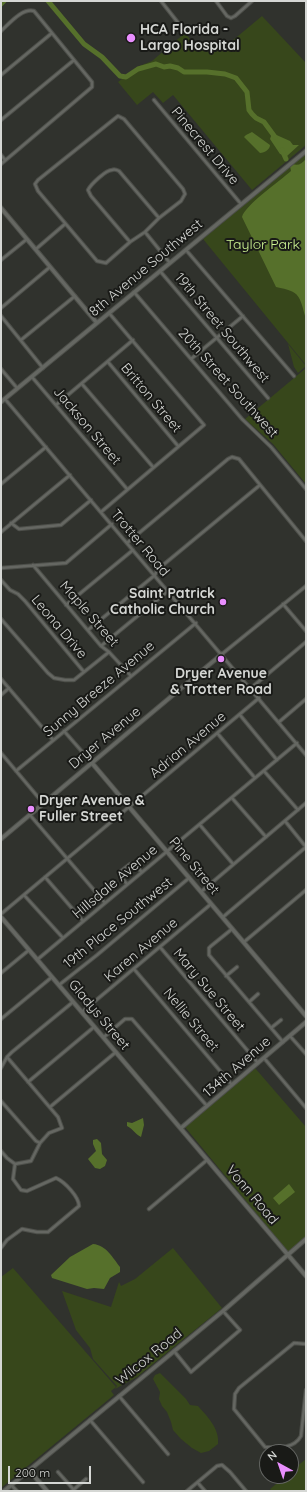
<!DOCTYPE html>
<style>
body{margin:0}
#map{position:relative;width:307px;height:1492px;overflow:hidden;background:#30322d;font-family:Quicksand,sans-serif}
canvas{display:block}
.frame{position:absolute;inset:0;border:2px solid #d5d7d4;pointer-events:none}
.north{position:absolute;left:259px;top:1444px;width:40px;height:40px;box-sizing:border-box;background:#191a17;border:1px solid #646663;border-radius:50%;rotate:320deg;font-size:11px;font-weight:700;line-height:16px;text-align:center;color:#d5d7d4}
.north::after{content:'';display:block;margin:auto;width:14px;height:18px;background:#e98efe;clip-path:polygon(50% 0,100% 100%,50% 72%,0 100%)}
.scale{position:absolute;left:8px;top:1466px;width:83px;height:18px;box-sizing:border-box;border:2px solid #d5d7d4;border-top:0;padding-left:5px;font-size:12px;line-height:14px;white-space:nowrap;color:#d5d7d4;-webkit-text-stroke:3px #191a17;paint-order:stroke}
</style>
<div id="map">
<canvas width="307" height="1492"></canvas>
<div class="frame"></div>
<div class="north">N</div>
<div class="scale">200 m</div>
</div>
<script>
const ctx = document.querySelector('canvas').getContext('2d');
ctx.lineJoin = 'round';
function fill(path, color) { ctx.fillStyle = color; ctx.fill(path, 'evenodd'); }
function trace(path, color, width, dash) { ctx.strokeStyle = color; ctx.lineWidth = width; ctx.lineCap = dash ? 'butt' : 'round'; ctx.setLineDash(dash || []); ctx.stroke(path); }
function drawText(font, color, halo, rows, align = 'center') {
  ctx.font = font + ' Quicksand,sans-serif'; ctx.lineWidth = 4; ctx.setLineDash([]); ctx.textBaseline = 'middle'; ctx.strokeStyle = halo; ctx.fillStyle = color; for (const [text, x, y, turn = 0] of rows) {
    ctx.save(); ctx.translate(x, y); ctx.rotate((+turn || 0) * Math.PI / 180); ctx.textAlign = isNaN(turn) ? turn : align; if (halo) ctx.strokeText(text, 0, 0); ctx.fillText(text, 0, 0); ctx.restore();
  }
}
const green = new Path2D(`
 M262 16 306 63V145L252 190 173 95 163 103 153 92 137 105 118 82 137 67 152 61 185 33 195 45 226 46Z
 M306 153V365L203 239Z
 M288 344 306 366 298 373 294 367Z
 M306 368V484L273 444 245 419Z
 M255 1068 306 1127V1237L288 1252 185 1127Z
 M173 1248 222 1308 137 1377 115 1389 117 1386 93 1359 90 1348 76 1330 62 1291 111 1307 119 1282 121 1286 135 1279Z
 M13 1268 116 1387 111 1391 114 1395 1 1488V1277Z
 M160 1373 186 1399 190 1405 198 1406C207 1416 220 1429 218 1444L209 1451 201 1453 192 1448 181 1439 173 1430 171 1422 167 1412 162 1406 159 1399 160 1392 153 1379 155 1375Z
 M306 1459V1491H272L270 1489 286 1476H291V1471Z`);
const water = new Path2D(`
 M252 132 270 145C270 149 265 153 260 153L244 137 246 135Z
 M272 133 290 141 293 145H299L287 156 280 154 270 139Z
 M306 159V319C299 295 301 292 276 287L242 217C245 205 280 181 291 171L290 166 292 164C299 166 301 164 306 159Z
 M143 1118 144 1125 141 1137C135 1134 133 1129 127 1126V1122L132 1123Z
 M97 1139 101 1143 102 1154 107 1160 105 1166 100 1169 95 1168 88 1159 96 1151 93 1144V1140Z
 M289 1184 295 1192 279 1205 273 1198Z
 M93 1244C106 1245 113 1258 120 1267V1272L110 1278 104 1289 94 1288 87 1289 52 1278 51 1275 70 1257Z`);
const river = new Path2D(`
 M48 1 84 44 102 57 120 76 126 77 138 69 156 64 164 67 170 66 178 68 184 72H207L225 74 236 78 247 92 249 110 252 114 256 118 264 122 275 137
 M1 4 4 1
 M282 150 286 159`);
const minor = new Path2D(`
 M161 1 183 29
 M216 1 227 16 231 18 235 16 252 1
 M1 31C10 23 22 8 34 11L92 82V87L1 164
 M1 75 52 33
 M154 100 241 204
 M118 116 124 119 183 189 185 194 181 201 159 218 145 232 130 242 106 263 97 261 38 191 35 184 38 180Z
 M1 120 74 60
 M1 155 5 160
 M145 232 170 263
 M130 242 91 196 88 190C91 184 106 170 112 170 114 169 117 170 119 171L159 218
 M36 249 65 224
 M186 250 294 376
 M1 260 27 239
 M160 271 268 398
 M134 292 242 419 271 447 306 489
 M1 308 50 267
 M1 316 43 368
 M21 340 75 296
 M191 359 243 316
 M108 362 178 446
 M1 369 17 388
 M32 377 127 489
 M82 384 153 467
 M5 399 306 755
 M56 405 133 340
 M1 484 46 447
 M101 512 204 425 109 313
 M11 523 19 529 61 525 91 500
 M1 532 70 475
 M127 543 228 459 232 457 239 459 306 541
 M33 565 101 646 109 652 131 676
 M1 568 66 563 112 524
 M1 580 10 590 18 594 25 601 84 672
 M283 604 306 631
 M66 605 133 550
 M1 619 48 673 54 678 65 680H74L109 652
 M88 630 155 575 157 570 260 485
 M101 646 168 591
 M222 654 306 586
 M1 679 53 740
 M251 688 306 642
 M1 695 9 688
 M240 715 277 760
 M279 722 306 699
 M64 731 92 763
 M218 734 255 778
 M1 753 43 803
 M16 771 196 623
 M264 771 298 810
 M232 798 266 837
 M30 815 105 903
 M200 825 233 864
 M45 877 83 921
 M127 884 121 877V871L130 864H133L142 872
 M202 891 306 803
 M24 895 63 938
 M1 914 259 698
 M223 917 306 847 285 821
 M232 929 211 946 209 948V955L283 1042
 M244 942 306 890
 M160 947 258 1063
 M38 959 297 743
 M134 969 232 1085
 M1 973 29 950
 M226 976 237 967
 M59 985 97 955 189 878
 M249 1002 258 994
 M82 1012 211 904
 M1 1019 52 977
 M271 1028 281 1020
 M290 1036 306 1054
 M104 1037 125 1019H132L207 1106
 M264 1058 306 1108
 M1 1068 7 1057 12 1052 73 1002
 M28 1082 94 1027
 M1 1101 36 1141 40 1143
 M50 1107 116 1052
 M1 1151 7 1158 15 1164 31 1161 40 1143 49 1133 62 1128 58 1117 7 1057
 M149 1209 207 1160
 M1 1248 7 1240 22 1229 37 1232H48L79 1206C79 1197 65 1182 56 1178L27 1191 21 1190 13 1179 15 1164
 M306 1344 294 1343 239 1388 235 1394 234 1409 265 1447C278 1448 294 1449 301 1436L306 1390
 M174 1351 191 1372 240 1330 223 1311
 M119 1396 168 1454
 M90 1420 143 1482
 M58 1472 74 1490
 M198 1483 205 1491
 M11 1485 17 1491
 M72 1491 86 1479
 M187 1491 217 1466 222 1465 230 1472 246 1491`);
const tertiary = new Path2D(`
 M1 208 97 323
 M1 402 306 151
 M92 763 306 1016
 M1 839 222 654
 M1 917 306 1276
 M181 1128 306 1022
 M29 1470 47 1491
 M4 1491 223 1311 306 1239`);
const markers = [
 [131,38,5,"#e98efe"],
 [223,602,4,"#e98efe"],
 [221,659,4,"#e98efe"],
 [31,809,4,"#e98efe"]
];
const poiNames = [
 ["HCA Florida -",140,30],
 ["Largo Hospital",140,46],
 ["Saint Patrick",215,594,"right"],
 ["Catholic Church",215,610,"right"],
 ["Dryer Avenue",221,674,"center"],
 ["& Trotter Road",221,690,"center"],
 ["Dryer Avenue &",39,801],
 ["Fuller Street",39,817]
];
const streetNames = [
 ["Pinecrest Drive",205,146,50],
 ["8th Avenue Southwest",146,268,-40],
 ["19th Street Southwest",222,328,50],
 ["20th Street Southwest",228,383,48],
 ["Britton Street",151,398,50],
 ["Jackson Street",87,426,50],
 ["Trotter Road",140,543,50],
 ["Maple Street",89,614,49],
 ["Leona Drive",59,627,50],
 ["Sunny Breeze Avenue",99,689,-40],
 ["Dryer Avenue",105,738,-40],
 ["Adrian Avenue",188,745,-40],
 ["Pine Street",194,866,50],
 ["Hillsdale Avenue",115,882,-40],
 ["19th Place Southwest",118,923,-39],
 ["Karen Avenue",141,950,-40],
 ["Mary Sue Street",209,990,50],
 ["Gladys Street",99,1015,50],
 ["Nellie Street",191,1020,50],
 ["134th Avenue",237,1067,-41],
 ["Vonn Road",252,1195,50],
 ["Wilcox Road",149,1357,-39]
];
const parkNames = [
 ["Taylor Park",263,245]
];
fill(green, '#37471b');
fill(water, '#56702b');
trace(river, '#56702b', 5);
trace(minor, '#4d4f4a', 4.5);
trace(tertiary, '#4d4f4a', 5.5);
trace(minor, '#656762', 2.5);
trace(tertiary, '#656762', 3.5);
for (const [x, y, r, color] of markers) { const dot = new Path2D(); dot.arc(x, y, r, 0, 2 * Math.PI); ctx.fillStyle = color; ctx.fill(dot); trace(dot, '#191a17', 1.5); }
drawText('bold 14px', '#d5d7d4', '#191a17', poiNames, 'left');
drawText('14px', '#d5d7d4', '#191a17', streetNames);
drawText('14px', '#ccf392', '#191a17', parkNames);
</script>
